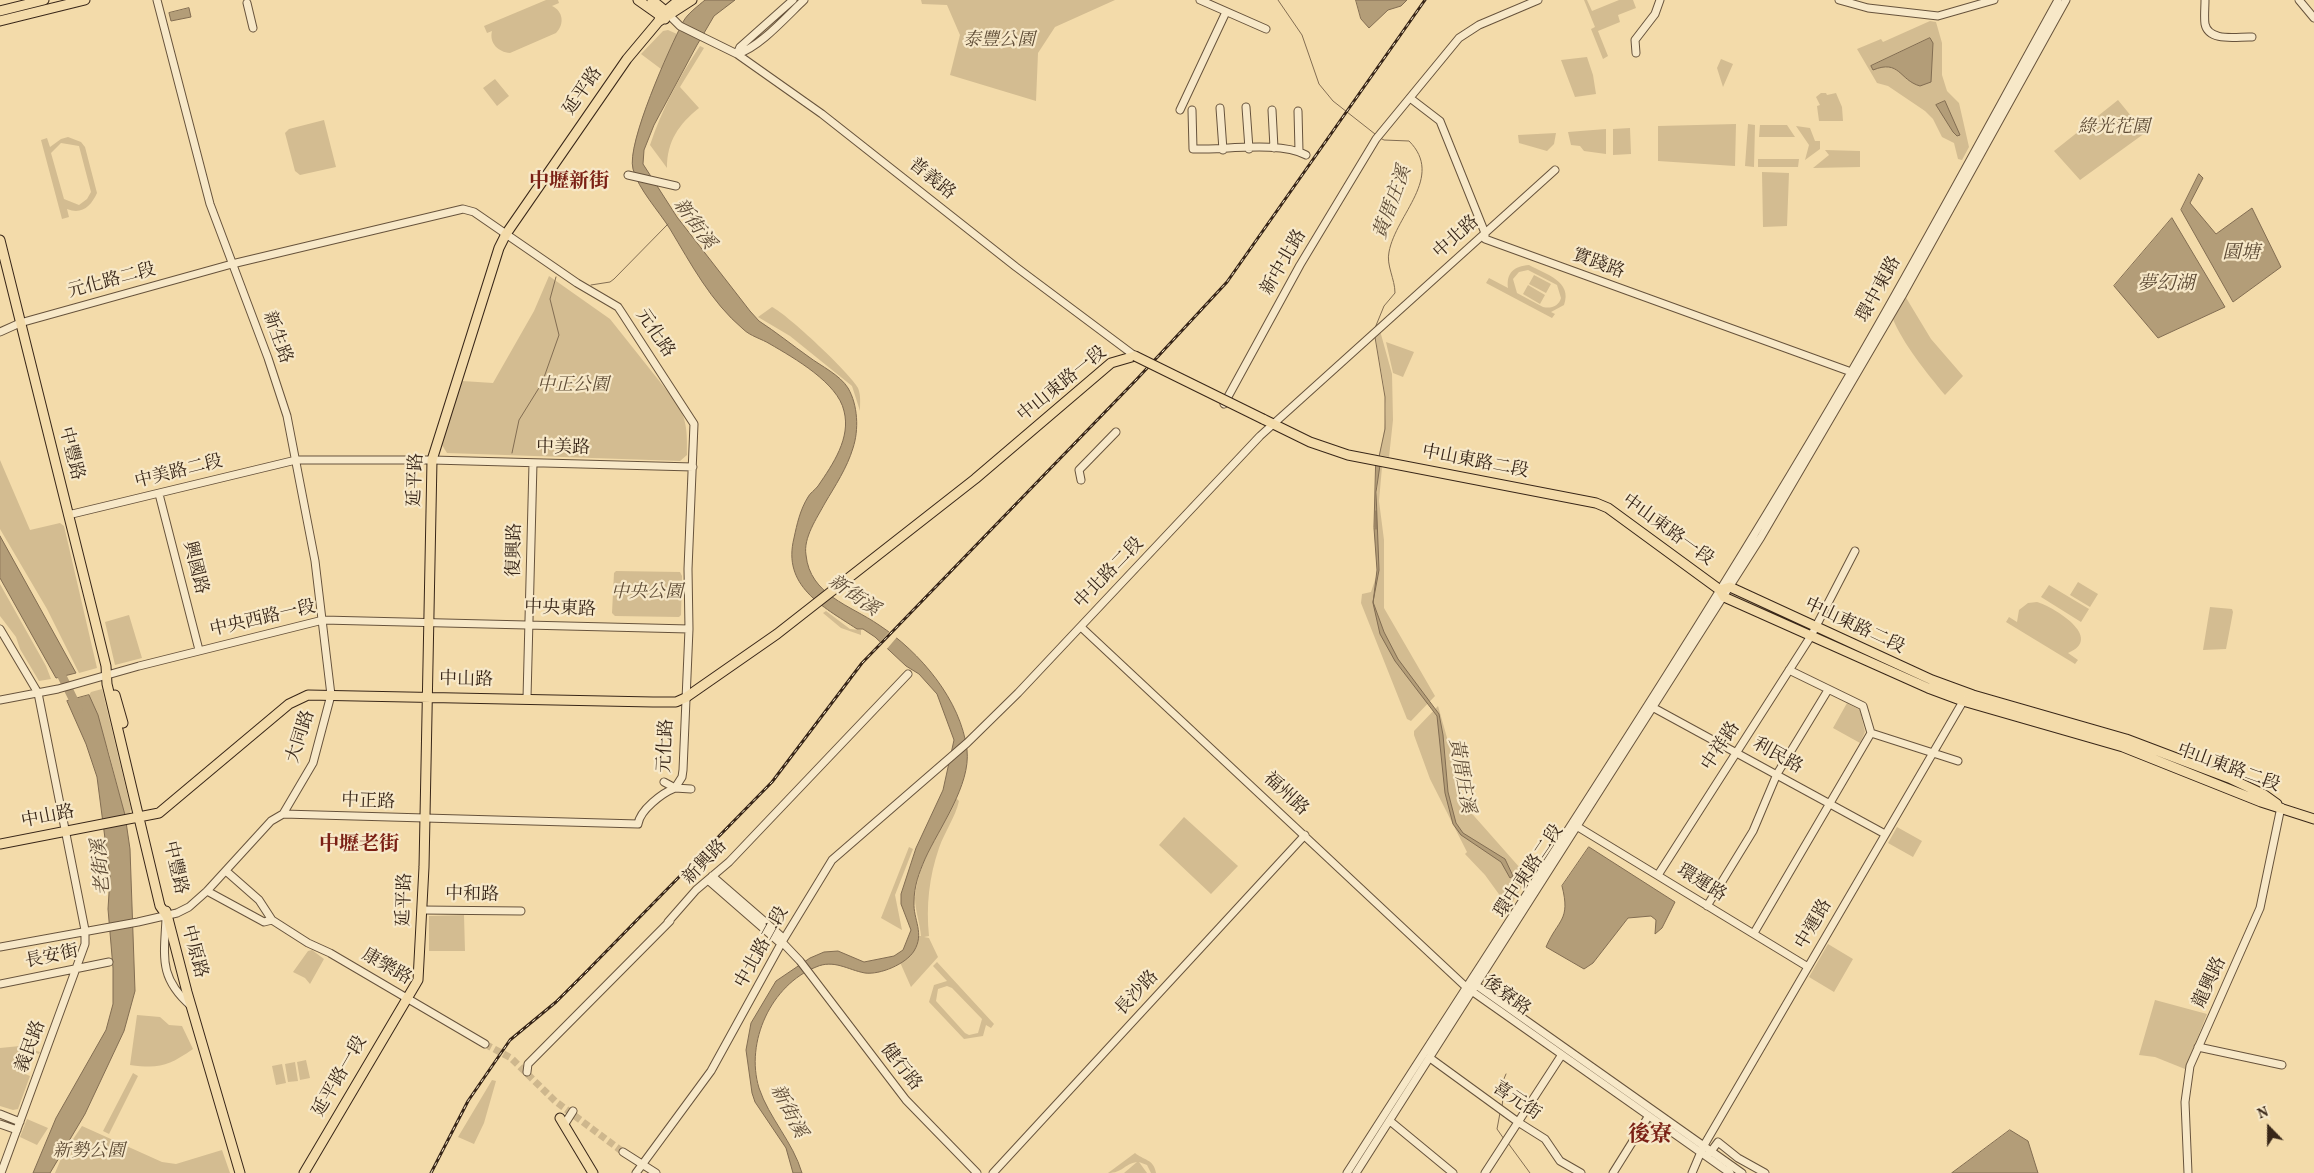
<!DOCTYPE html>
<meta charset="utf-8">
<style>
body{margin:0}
#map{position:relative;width:2314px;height:1173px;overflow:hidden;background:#f3dbaa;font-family:Vollkorn,serif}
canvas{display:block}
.north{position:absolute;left:2244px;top:1103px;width:50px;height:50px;-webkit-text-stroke:4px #f7e8c8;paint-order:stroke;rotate:338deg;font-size:14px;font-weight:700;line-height:20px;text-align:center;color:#382618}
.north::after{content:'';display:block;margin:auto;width:18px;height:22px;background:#382618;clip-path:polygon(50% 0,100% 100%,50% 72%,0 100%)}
</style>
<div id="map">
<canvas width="2314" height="1173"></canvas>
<div class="north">N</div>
</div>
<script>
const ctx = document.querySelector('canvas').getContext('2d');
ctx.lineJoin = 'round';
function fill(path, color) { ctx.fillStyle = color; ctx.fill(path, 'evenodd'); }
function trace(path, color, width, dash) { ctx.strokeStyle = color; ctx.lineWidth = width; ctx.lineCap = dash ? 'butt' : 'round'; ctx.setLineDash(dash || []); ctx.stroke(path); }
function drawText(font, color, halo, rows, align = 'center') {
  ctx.font = font + ' Vollkorn,"Noto Serif TC",serif'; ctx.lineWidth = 4.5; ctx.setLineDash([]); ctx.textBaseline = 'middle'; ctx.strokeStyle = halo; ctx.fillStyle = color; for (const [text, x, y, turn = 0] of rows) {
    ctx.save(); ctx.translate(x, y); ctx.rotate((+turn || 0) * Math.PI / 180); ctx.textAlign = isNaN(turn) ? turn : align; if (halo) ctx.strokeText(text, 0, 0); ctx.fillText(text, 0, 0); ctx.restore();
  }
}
const green = new Path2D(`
 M546 0H558L559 3 552 6C563 11 565 24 556 33L510 53C498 52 489 43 492 31L487 33 484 26Z
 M921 0H1115L1055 27 1038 53 1036 101 950 75 960 35 947 5 922 4Z
 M1584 0H1587L1592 11 1619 0H1633L1636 8 1618 15 1620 22 1598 31 1608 56 1603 59 1591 29 1595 27Z
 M1930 21 1936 22 1942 43V75L1947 91 1959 103 1969 147 1962 160 1958 159 1954 143 1942 137 1933 119 1925 111 1888 86 1877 83 1857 49 1881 39 1883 42Z
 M668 30 677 34 661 69 641 54 663 31Z
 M700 46 704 48 680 87 699 108C679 124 667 141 667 168L650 145C662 109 679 77 700 46Z
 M1587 57 1593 75 1596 94 1575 97 1561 60Z
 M1721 59 1733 64 1723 87 1717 68Z
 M495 79 509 96 497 106 483 88Z
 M1821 93H1826L1827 95 1836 93 1842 107 1843 121H1819L1817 106 1820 105 1816 97Z
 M2118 100 2145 133 2080 180 2054 151Z
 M324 120 336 167 300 175 295 171 285 133 289 129Z
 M1736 124 1735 166 1658 161V126Z
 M1748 124 1755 125 1754 167 1745 166Z
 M1760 125H1787L1795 137H1759Z
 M1796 126 1810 128 1815 141H1820V149L1805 160 1809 145Z
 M1630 128 1631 154 1613 155V129Z
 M1606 129V154L1584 151 1580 146 1571 145 1568 132Z
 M1556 133 1554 144 1547 151 1519 143 1518 135Z
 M68 137 81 142 85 147 97 193C91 206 82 215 67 209L69 217 62 219 41 140 47 138 50 147 61 139ZM61 143 79 146 91 192 87 199 79 205 64 199 51 153Z
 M1825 150 1860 151V167L1813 168 1829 155Z
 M1758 159H1799L1798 167H1758Z
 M1762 172 1789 173 1787 226 1763 227Z
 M1529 265C1545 274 1573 281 1564 305L1551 312 1555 314 1552 318 1486 283 1489 278 1508 288C1506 273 1514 266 1529 265ZM1528 270 1557 285 1561 298C1559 306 1551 309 1543 307L1517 293 1513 279 1519 272Z
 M1534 275 1551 284 1546 293 1529 284Z
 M549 276 610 319 676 402C688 420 687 435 687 455L680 461 447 453 442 445 462 381 493 383 534 311Z
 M1528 285 1545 295 1540 304 1523 294Z
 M1905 296 1931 339 1963 376 1945 395C1926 372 1903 344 1892 317Z
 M772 307C787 314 851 374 858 388 861 395 860 403 860 411L852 386 790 336 758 317Z
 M1379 327 1392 374 1393 420 1389 457 1379 455C1384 436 1387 417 1385 397 1383 375 1377 353 1375 331Z
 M1386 342 1414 352 1403 377 1393 373Z
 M0 460 30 530 60 523 64 526 97 668 79 673 47 609 0 529Z
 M1378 466 1382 467 1379 501 1384 540V608L1435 696 1411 721 1407 719 1361 603 1362 594 1371 592 1377 574 1379 573 1376 528Z
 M616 571 680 572 682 576 681 615 679 617 615 616 612 613 614 573Z
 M2078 582 2098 594 2090 607 2070 595Z
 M0 584 46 666 51 679 39 681 20 649 16 637 0 616Z
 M2049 585 2089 609 2081 622 2041 597Z
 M2037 602C2054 607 2105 638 2068 653L2078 660 2075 664 2006 622 2009 617 2017 622 2019 610 2028 603Z
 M2210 607 2232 609 2233 612 2226 649 2203 650Z
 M826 611 850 629 861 630V635L841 628 823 613Z
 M129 615 142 658 115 665 105 622Z
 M102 689 131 809 129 815 125 816 109 753 89 695 91 692Z
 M1847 703 1860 710 1865 732 1860 743 1833 728Z
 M1438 706 1467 808 1528 877 1509 908 1485 875 1465 854 1467 852 1430 779 1414 735V731Z
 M956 798 959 801C955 818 945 831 939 848 929 877 926 906 929 936L924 937 929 938 938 957 911 987 899 960 916 936H921C920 923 915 911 915 898 917 864 942 828 956 798Z
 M1184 817 1238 866 1211 894 1159 845Z
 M1897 827 1922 841 1913 857 1888 843Z
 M909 847 913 849 895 895 902 930 881 918Z
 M464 915 465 951H429V916Z
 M1828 944 1853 959 1834 992 1809 977Z
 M312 950 324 959 310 984 305 978 293 972 308 951Z
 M937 962 994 1024 991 1028 986 1025 983 1036 964 1039 929 1002 934 985 947 981 933 966ZM947 986 952 988 982 1019 978 1033 969 1035 965 1033 936 1001 938 989Z
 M2155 1000 2207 1014 2185 1069 2155 1057 2139 1055Z
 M137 1015 160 1017 169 1025 182 1026 193 1049C168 1066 160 1069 130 1065Z
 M20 1046 40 1052 39 1054 27 1050 20 1072 30 1076 18 1109 13 1110 0 1106V1048Z
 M306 1060 310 1078 300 1080 297 1062Z
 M295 1062 298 1081 288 1082 285 1064Z
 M282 1064 286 1083 276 1085 272 1066Z
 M133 1073 138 1076 109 1134 103 1131Z
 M492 1080 496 1081 484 1123 474 1144 458 1137Z
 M27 1119 48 1128 37 1145 20 1137Z
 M82 1126 162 1162 176 1164 222 1150 230 1173H55L63 1154Z
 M1135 1153C1143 1160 1154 1159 1156 1173H1151L1147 1165 1139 1162 1147 1173H1124L1137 1162C1124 1164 1123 1173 1108 1173Z`);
const water = new Path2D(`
 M705 0H735L714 16 697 45 654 125 644 150 643 164 677 217 750 311 759 321C776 332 792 345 809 357 821 366 840 375 848 388 858 405 859 430 853 448 847 468 835 486 825 503 817 518 803 538 806 555 810 595 850 605 879 625 920 652 961 700 967 750 971 785 939 828 925 859 919 873 914 886 914 902 913 920 925 933 914 951 906 964 880 975 865 973 848 970 834 959 816 967 771 985 745 1042 759 1088 769 1118 793 1142 802 1173H793L786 1148 755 1102 752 1093 746 1050 751 1023 776 981 810 958 824 952 838 951 864 962 894 956 903 950 911 930 901 904V894L916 848 943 790 954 740 937 694 919 674 906 666 875 637 863 629H857C822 606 782 586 794 538 797 524 800 510 808 497 810 493 815 490 818 486 833 464 851 438 844 411 838 383 794 358 770 344 762 339 750 336 743 329 711 302 691 264 670 229 659 211 638 189 633 169 626 144 670 47 683 22 687 14 698 6 705 0Z
 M1356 0H1407L1401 6 1388 10 1369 28 1361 19Z
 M189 8 191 17 171 21 169 13Z
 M1930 38 1933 43 1931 82 1920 86C1899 80 1900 59 1873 70L1871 66Z
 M1945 101 1960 135 1957 136 1953 132 1936 105Z
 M2199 174 2203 178 2190 203 2216 234 2252 208 2281 267 2233 302 2181 210Z
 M2172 218 2225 307 2158 338 2114 286Z
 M1376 464 1380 465 1376 492 1379 570 1373 602 1384 632 1398 659 1439 714 1443 735 1448 792 1456 823 1463 833 1505 859 1513 876 1510 878 1501 862 1461 835 1453 824 1445 793 1437 716 1395 661 1380 634 1373 603 1377 570 1374 528Z
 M0 536 76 673 56 678 0 578Z
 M89 695 98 715 125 815 130 849 135 991 124 1031 85 1114 50 1173H33L56 1118 106 1030 113 1004V968L108 909 110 877 97 777 86 744 67 701Z
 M1589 847 1675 902 1662 928 1655 934 1656 920 1651 916 1628 918 1593 963 1584 969 1546 947C1558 919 1571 921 1562 886Z
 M2010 1130 2028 1141 2038 1173H1952Z`);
const pier = new Path2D(`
 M891 630 897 637 886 650 879 643Z`);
const stream = new Path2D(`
 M1278 0 1302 35 1319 84 1333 101 1375 134
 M591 285 610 282 614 279 668 224
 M1375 328 1384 306 1395 293C1395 279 1386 265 1389 252 1396 214 1445 177 1409 141L1384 140 1380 138
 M1375 337 1385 397V429L1379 457
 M512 453 519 420 542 383 559 335 550 299 556 277
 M1376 511V529
 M1502 1107 1503 1097 1500 1088 1506 1074
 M1500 1113 1497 1129 1504 1139
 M1508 1143 1530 1173`);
const river = new Path2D(`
 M57 666 78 709`);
const minorTunnel = new Path2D(`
 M485 1044 511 1058 555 1101 623 1152`);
const minor = new Path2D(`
 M157 0 210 204 268 358 287 416 315 561 331 695 313 763 283 814
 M1200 0 1266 29
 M1839 0 1868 8 1938 16 1994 0
 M2205 0C2205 8 2204 17 2205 24 2209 43 2239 36 2252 37
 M2299 0 2314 18
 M247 3 253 28
 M670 16 680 26 737 54 822 114 1016 267 1135 356
 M1636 53 1635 40 1655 14 1660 0
 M737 54C759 48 787 16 804 0
 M737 54 740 47 793 0
 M1410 98 1440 121 1485 233V239L1854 373
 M1246 107 1249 149
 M1220 108 1223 150
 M1180 110 1226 12
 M1192 110 1193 149C1224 150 1280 141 1306 155
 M1272 110 1274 148
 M1298 111 1299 151
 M628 175 676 186
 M0 332 20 323 232 264 463 209 474 212 577 283 618 307 622 313 694 424 688 569 689 629 683 770 682 777 675 788
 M1224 404 1300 265 1376 139 1459 38 1479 25 1538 0
 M1081 480 1079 470 1116 432
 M159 494 199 650
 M68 515 296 460H432L693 467
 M1081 627 1466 987 1730 1173
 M0 629 38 693 85 930V944L1 1173
 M1789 670 1863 706 1871 733 1958 761
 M527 698 533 463
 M0 700 58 689 139 666 323 620 689 629
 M1654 708 1885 834
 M664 782 675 788 691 789
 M1578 827 1808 967
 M226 871 259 900 272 920 308 943 330 953 485 1044
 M1658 875 1811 636 1855 551
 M712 876 772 928 781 936 782 942
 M708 880 778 941 782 942 800 961 906 1100 977 1173
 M207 891 264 922 272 920
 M1707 906 1753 831 1777 774 1828 690
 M422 910 521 911
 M166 919C164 958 159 978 191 1006
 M668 922 696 890 729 862 908 674
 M1754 933 1871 733
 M0 947 138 922 177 913 189 907 207 891 271 821 283 814 638 824C640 810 662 793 675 788
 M0 984 109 962
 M1474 986 1476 985 1742 1173
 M2198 1047 2282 1065
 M1430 1058 1518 1122 1545 1139 1560 1161 1581 1173
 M527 1072 528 1064 670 921
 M0 1114 20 1122
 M1390 1121 1453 1173
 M566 1122 573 1111
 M0 1124 17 1130
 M623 1152 656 1173
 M1709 1154 1718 1142 1738 1158 1765 1173
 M636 1173 711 1071 782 942 832 860 967 743 1018 693 1260 436 1555 170
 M993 1173 1305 835
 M1347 1173C1516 908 1692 646 1850 374 1922 250 1989 125 2058 0
 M1356 1173 1761 537 1902 296 2066 0
 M1485 1173 1561 1056
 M1613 1173 1648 1117
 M1692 1173 1703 1147 1965 698
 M2188 1173 2185 1102 2190 1066 2260 908 2281 807`);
const major = new Path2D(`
 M638 0 665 19
 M652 0 669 14
 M0 11 44 0
 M659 20 660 16 679 0
 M0 21 85 0
 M0 240 94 617 106 666 107 684 160 906 167 916
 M1263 419 1310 442 1348 455 1596 503 1608 508 1720 590 1724 597 1928 688 1963 701 2123 747 2261 802 2314 819
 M1720 590 1730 587 1932 680 1973 695 2126 739 2229 778 2263 794 2277 804
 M115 695 123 723
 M0 844 159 813 289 704 308 695 653 702H676L685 698 777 634 975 479 1111 363 1135 356
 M166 911 187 992 240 1173
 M560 1118 593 1173
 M304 1173 418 980 424 867 432 460 499 248 506 234 627 59 658 22 692 0`);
const rail = new Path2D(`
 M431 1173 468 1101 510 1040 556 1002 588 970 772 782 862 663 1137 379 1227 282 1425 0`);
const majorBridge = new Path2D(`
 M1135 356 1263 419`);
const parkNames = [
 ["泰豐公園",999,42],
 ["綠光花園",2114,129],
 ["中正公園",573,387],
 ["中央公園",647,594],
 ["新勢公園",89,1153]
];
const streetNames = [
 ["延平路",584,92,-55],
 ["普義路",931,180,39],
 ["中北路",1457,238,-42],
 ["新中北路",1285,263,-60],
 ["實踐路",1598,265,20],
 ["元化路二段",112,282,-15],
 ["環中東路",1880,290,-61],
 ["元化路",654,334,56],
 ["新生路",276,338,70],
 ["中山東路一段",1063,385,-39],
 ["中美路",563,449,1],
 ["中豐路",70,454,76],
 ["中山東路二段",1475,463,11],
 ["中美路二段",179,473,-14],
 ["延平路",417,480,-87],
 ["中山東路一段",1667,531,36],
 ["復興路",516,550,-89],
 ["興國路",194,568,76],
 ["中北路二段",1110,574,-46],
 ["中央東路",560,610,2],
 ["中央西路一段",263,620,-13],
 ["中山東路二段",1854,627,25],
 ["中山路",466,681,1],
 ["大同路",302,737,-72],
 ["元化路",667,746,-87],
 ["中祥路",1722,747,-57],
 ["利民路",1777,757,29],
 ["中山東路二段",2228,769,20],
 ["福州路",1285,795,43],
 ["中正路",368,803,2],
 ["中山路",48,818,-11],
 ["新興路",706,863,-46],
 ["中豐路",174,868,77],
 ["環中東路二段",1530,872,-56],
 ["環運路",1701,884,32],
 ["中和路",472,896,1],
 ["延平路",406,900,-88],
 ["中運路",1815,925,-60],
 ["中北路二段",763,948,-61],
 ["中原路",193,952,75],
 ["長安街",52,958,-12],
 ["康樂路",386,968,30],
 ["龍興路",2211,983,-65],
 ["長沙路",1138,994,-47],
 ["後寮路",1506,997,36],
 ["義民路",32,1047,-70],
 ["健行路",900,1068,52],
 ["延平路一段",341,1077,-60],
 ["喜元街",1516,1102,34]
];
const waterNames = [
 ["黃厝庄溪",1394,203,-70],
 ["新街溪",693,225,54],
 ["園塘",2241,255],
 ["夢幻湖",2166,286],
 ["新街溪",853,597,35],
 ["黃厝庄溪",1460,776,80],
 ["老街溪",103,867,-95],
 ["新街溪",787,1112,63]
];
const quarterNames = [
 ["中壢新街",569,183],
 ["中壢老街",359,846]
];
const districtNames = [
 ["後寮",1650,1137]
];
fill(green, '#d3bc91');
fill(water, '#b39d78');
trace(water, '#826d52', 1);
fill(pier, '#f3dbaa');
trace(stream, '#826d52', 1);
trace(river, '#b39d78', 9);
trace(minorTunnel, '#ceb78d', 7, [7, 3.5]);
trace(minor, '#67533c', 9);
trace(major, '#382618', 11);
trace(minor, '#f7e8c8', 7);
trace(major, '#f3dbaa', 9);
trace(rail, '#382618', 3);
trace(rail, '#f7e8c8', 1, [4]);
trace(majorBridge, '#382618', 11, []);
trace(majorBridge, '#f3dbaa', 9);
drawText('italic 18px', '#5f4c36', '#f7e8c8', parkNames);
drawText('18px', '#382618', '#f7e8c8', streetNames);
drawText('italic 19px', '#5d4a35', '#f7e8c8', waterNames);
drawText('bold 20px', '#7a1f14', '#f7e8c8', quarterNames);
drawText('bold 22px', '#7a1f14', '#f7e8c8', districtNames);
</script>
